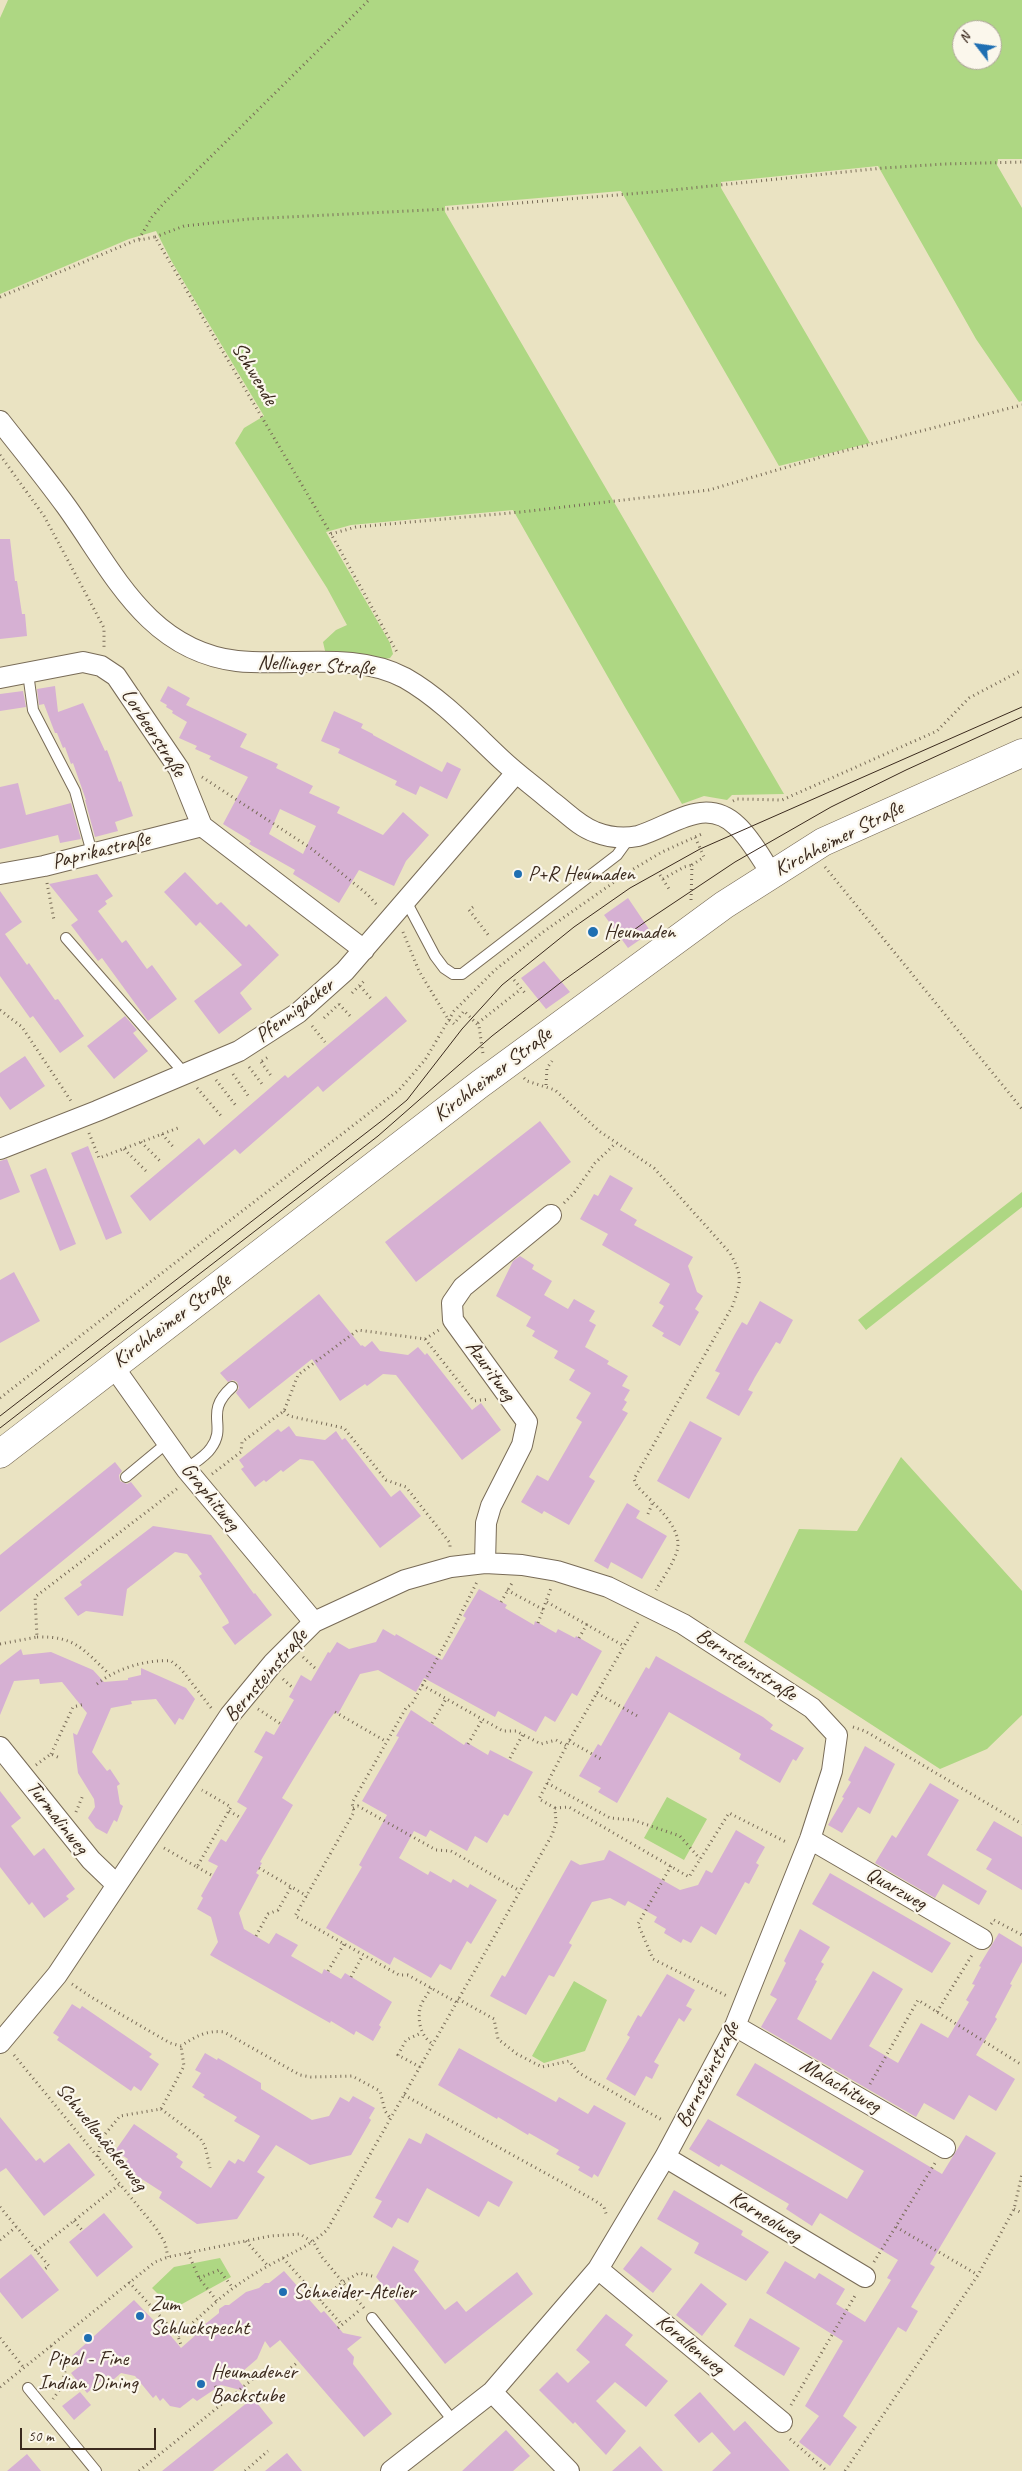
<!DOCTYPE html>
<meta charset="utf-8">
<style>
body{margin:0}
#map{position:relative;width:1022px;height:2471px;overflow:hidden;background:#eae3c2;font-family:Caveat,sans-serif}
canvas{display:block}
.north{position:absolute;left:952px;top:20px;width:50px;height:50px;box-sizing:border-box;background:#fbf7ec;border:1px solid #aea59a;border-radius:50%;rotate:300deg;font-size:14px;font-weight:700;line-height:20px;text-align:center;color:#3b2a1e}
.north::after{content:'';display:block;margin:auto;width:18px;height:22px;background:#1f6fb2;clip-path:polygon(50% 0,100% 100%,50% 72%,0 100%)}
.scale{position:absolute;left:20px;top:2428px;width:136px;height:22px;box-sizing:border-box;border:2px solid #3b2a1e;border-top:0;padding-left:6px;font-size:15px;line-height:18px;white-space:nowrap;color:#3b2a1e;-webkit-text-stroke:4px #fbf7ec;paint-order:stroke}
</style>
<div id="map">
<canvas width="1022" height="2471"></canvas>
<div class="north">N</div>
<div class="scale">50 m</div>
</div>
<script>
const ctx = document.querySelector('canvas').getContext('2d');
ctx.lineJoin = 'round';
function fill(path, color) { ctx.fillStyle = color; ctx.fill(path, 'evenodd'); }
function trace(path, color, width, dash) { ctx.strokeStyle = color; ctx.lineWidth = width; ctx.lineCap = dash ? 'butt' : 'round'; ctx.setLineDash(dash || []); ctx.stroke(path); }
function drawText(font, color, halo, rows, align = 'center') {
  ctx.font = font + ' Caveat,sans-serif'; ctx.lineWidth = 4.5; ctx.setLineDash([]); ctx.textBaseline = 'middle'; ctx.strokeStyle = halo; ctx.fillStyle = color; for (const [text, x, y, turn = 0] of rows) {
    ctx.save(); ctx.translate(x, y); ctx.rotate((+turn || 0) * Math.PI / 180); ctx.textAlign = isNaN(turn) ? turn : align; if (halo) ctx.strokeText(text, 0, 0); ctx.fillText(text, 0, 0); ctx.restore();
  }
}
const green = new Path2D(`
 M8 0H1022V159H998L997 165 1022 208V401L1019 402 976 339 878 166 721 182V188L870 443 779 466 621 191 445 206V212L784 794 732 795 727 800 704 796 682 804 625 707 513 510 351 525 326 532 390 643 393 654 390 658 384 659 326 655 323 642 336 630 347 625 327 588 235 443 244 428 264 416 172 262 156 231 129 239 0 294V18ZM962 30H992V60H962Z
 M1022 1192V1207L866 1330 858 1320Z
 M901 1457 1022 1591V1715L987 1749 940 1769 744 1642 799 1529 857 1531Z
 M667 1797 707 1819 684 1860 644 1838Z
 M574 1981 607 2000 585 2051 544 2063 532 2056Z
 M220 2258 231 2277 173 2309 152 2288 174 2267Z`);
const building = new Path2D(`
 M0 539H10L15 581H17L22 614H25L27 636 0 639Z
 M55 686 58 712 83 703 105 751 107 750 119 782 121 781 133 816 115 822 118 831 95 837 85 800H86L73 763 71 764 65 747 63 748 57 733H55L44 704 39 705 37 689Z
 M168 686 190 698 186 705 247 734 240 747 278 764 276 768 313 786 309 793 340 807 337 813 383 835 403 812 429 835 406 861 394 886 359 870 339 903 293 874 295 870 249 844 251 841 223 824 248 777 209 759 211 756 195 749 197 746 179 738 187 722 172 713 173 711 166 707 167 705 160 701ZM280 809 316 826 303 854 269 834Z
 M23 691 26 707 0 711V694Z
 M334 711 363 724 361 728 373 734V735L442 772 447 762 461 769 447 799 420 786 416 795 395 785 397 781 338 753 340 749 321 741Z
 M18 783 26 815 71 803 81 839 60 843 58 835 0 849V787Z
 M185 872 217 905 221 902 246 927 249 924 279 955 240 993 252 1009 219 1034 194 1001 242 965 200 922 196 926 164 892Z
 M97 874 113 896 105 901 107 904 98 911 122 943 126 940 147 969 152 965 177 999 148 1021 102 958 98 961 71 925 78 920 49 884Z
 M0 891 22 922 5 934 27 965 29 963 55 1000 58 999 84 1036 60 1053 33 1016 30 1018 0 976Z
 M628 898 651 932 628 948 604 915Z
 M544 961 570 992 546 1009 521 978Z
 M386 996 407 1021 323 1092 318 1086 240 1154 235 1149 150 1221 130 1196 199 1138 204 1145 285 1075 288 1078Z
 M125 1016 137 1030 133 1033 148 1051 114 1079 87 1046Z
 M25 1056 45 1086 10 1110 0 1096V1073Z
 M540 1121 571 1162 416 1282 385 1242Z
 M88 1146 122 1233 106 1240 71 1153Z
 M7 1159 20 1192 0 1200V1161Z
 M46 1168 76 1244 60 1251 30 1175Z
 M610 1175 633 1188 620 1210 637 1220 634 1225 693 1257 688 1266 697 1292 703 1296 695 1309 699 1312 680 1346 662 1336 664 1333 652 1326 664 1306 659 1303 670 1284 602 1245 608 1234 580 1219 594 1194 598 1196Z
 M520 1256 534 1265 532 1269 552 1281 544 1295 568 1309 574 1299 595 1311 589 1321 596 1325 585 1347 609 1361 607 1364 628 1376 622 1386 630 1390 624 1400 627 1402 622 1410 628 1413 589 1477 595 1481 569 1525 544 1511 542 1514 521 1502 537 1475 548 1481 582 1422 576 1418 591 1393 569 1380 575 1370 554 1358 558 1351 532 1336 535 1331 526 1326 531 1317 496 1296 513 1261Z
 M14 1272 40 1321 0 1343V1280Z
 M319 1294 361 1346 362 1345 365 1347 372 1341 380 1351 408 1355 418 1347 425 1355 427 1353 472 1410 481 1403 501 1430 462 1460 396 1375 383 1374 367 1386 365 1384 340 1401 312 1359 249 1409 236 1393 239 1388 237 1382 233 1380 228 1382 220 1373Z
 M760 1301 793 1320 780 1344 776 1342 755 1377 748 1390 753 1392 739 1416 706 1398 720 1373 715 1371 735 1334 742 1322 747 1325Z
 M690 1421 722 1438 689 1499 657 1481Z
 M289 1426 296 1436 325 1440 336 1431 342 1440 345 1438 391 1497 400 1490 421 1516 380 1548 313 1461 300 1459 283 1472 281 1470 266 1482 264 1480 255 1487 241 1469 244 1467 239 1460 278 1429 281 1432Z
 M115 1462 122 1471 119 1475 120 1481 127 1484 131 1482 142 1496 0 1612V1555Z
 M627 1503 640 1511 636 1518 667 1536 642 1579 611 1562 608 1569 594 1561Z
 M153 1526 211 1535 254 1594 255 1593 272 1615 235 1645 222 1627 229 1623 228 1620 199 1576 202 1574 187 1554 175 1552 127 1589 123 1616 86 1611 78 1616 64 1598 82 1585 80 1582Z
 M479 1589 507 1605 505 1608 534 1625 535 1621 556 1633 558 1629 575 1638 576 1636 602 1651 577 1696 572 1693 555 1722 545 1716 536 1732 498 1711 495 1717 424 1678 416 1692 378 1670 360 1674 338 1714 335 1712 329 1720 282 1798 293 1805 260 1862 262 1863 256 1873 259 1875 239 1913 244 1929 269 1944 276 1933 298 1945 291 1956 322 1974 324 1969 341 1979 345 1973 392 2002 379 2025 381 2027 373 2041 356 2031 354 2035 331 2021 330 2023 210 1955 218 1942 211 1917 197 1909 203 1898 201 1896 218 1866 208 1861 221 1839 226 1842 247 1808 237 1802 263 1757 254 1752 266 1731 274 1735 294 1700 289 1697 301 1675 311 1681 328 1652 330 1653 337 1642 349 1649 376 1642 383 1629 395 1636 396 1634 442 1660 466 1618 463 1616Z
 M21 1649 23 1655 51 1652 93 1670 104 1682 128 1680V1678L141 1675V1668L186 1688 195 1699 183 1720 179 1718 175 1725 156 1699 131 1701 132 1704 111 1708 92 1752 107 1771 110 1769 120 1784 117 1786 120 1804 123 1806 117 1822 114 1820 107 1834 96 1828 88 1818 95 1807 94 1799 78 1773 73 1733 77 1735 87 1713 62 1682 40 1684 39 1679 14 1681 0 1715V1665Z
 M656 1656 763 1717 773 1725 770 1729 804 1748 796 1761 793 1759 780 1783 739 1759 741 1754 669 1712 617 1803 598 1792 601 1788 579 1776 598 1744 601 1746 646 1667 649 1669Z
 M411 1710 464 1745 466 1742 488 1755 490 1750 533 1772 508 1816 504 1814 487 1843 475 1836 467 1851 430 1830 426 1837 414 1831 399 1858 428 1875 430 1871 451 1883 453 1879 468 1888 470 1884 497 1900 471 1944 467 1941 451 1970 440 1964 431 1978 394 1957 390 1965 326 1928 362 1867 359 1865 387 1815 362 1801 399 1737 396 1736Z
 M865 1746 895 1764 870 1814 858 1807 842 1833 828 1825 844 1798 842 1797 851 1782 848 1780Z
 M930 1783 959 1800 927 1855 987 1891 979 1905 943 1884 935 1898 875 1863 892 1835 896 1838Z
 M0 1791 21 1818 11 1826 34 1856 44 1848 75 1889 66 1896 69 1899 44 1918 32 1902 29 1905 0 1867Z
 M994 1821 1022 1837V1890L986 1869 992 1859 976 1850Z
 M736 1830 765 1847 756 1863 759 1865 749 1884 745 1882 716 1935 701 1926 691 1943 683 1939 681 1943 664 1933 666 1929 654 1922 657 1917 628 1901 625 1906 610 1898 592 1902 569 1943 572 1945 554 1977 549 1975 526 2015 490 1996 502 1975 505 1977 571 1860 580 1865 604 1860 609 1850 680 1890 698 1885 706 1870 712 1873Z
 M830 1873 951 1943 932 1973 812 1904Z
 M800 1929 830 1947 821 1962 824 1964 815 1980 817 1981 797 2019 831 2040 873 1971 903 1989 869 2046 898 2063 921 2023 948 2038 969 2002 966 2000 975 1985 972 1984 981 1967 979 1966 999 1933 1022 1947V1962L1010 1984 1012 1985 995 2017 997 2019 976 2055 1015 2079 996 2111 969 2095 954 2120 924 2103 916 2117 761 2027 777 1999 770 1995 786 1963 784 1961Z
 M667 1974 695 1990 686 2006 692 2009 684 2022 679 2018 654 2062 659 2065 652 2079 646 2076 635 2096 606 2079 630 2037 627 2035 638 2015 641 2017Z
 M72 2004 80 2009 82 2006 152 2054 149 2057 159 2064 141 2091 134 2086 131 2091 57 2040 59 2037 53 2033Z
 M459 2048 556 2102 559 2097 588 2114 594 2105 626 2123 598 2177 594 2174 592 2178 578 2170 580 2167 556 2154 559 2150 529 2133 528 2135 498 2117 497 2119 438 2085Z
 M205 2053 217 2060 218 2058 261 2083V2089L312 2120 329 2116 340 2097 349 2102 353 2096 375 2108 369 2118 371 2120 351 2155 310 2165 276 2145 257 2172 265 2177 237 2219 197 2224 159 2198 162 2192 123 2167 128 2159 115 2151 134 2124 178 2154 176 2157 183 2162 180 2167 211 2188 229 2160 235 2164 238 2159 244 2162 260 2136 234 2121 237 2117 203 2097 205 2095 192 2087 201 2073 195 2070Z
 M755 2063 942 2174 966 2135 996 2153 930 2264 935 2267 911 2307 918 2311 906 2332 898 2327 843 2416 857 2427 830 2466 799 2442 819 2416 805 2406 843 2341 766 2293 785 2261 815 2279 819 2273 845 2289 836 2304 865 2322 891 2280 887 2278 898 2260 820 2213 812 2226 786 2209 789 2204 721 2164 719 2167 689 2149 708 2119 847 2199 864 2171 736 2095Z
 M0 2117 36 2161 40 2158 44 2163 69 2143 95 2175 44 2216 6 2168 0 2172Z
 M426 2133 513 2182 499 2207 488 2201 479 2217 427 2188 408 2223 398 2218 392 2228 373 2217 382 2201 375 2198 409 2138 421 2144Z
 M674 2190 743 2231 741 2235 769 2252 746 2281 694 2253 699 2243 657 2219Z
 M104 2213 133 2247 97 2277 69 2242Z
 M393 2246 419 2261 414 2270 445 2310 457 2301 466 2312 517 2272 533 2294 445 2364 376 2277Z
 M641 2246 672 2269 653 2293 623 2269Z
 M31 2254 59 2290 22 2319 0 2292V2279Z
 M284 2271 321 2313 324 2311 343 2333 362 2337 347 2349 354 2357 353 2364 392 2414 364 2437 280 2340 270 2348 265 2341 257 2359 236 2377 248 2392 221 2385 197 2401 193 2398 180 2408 170 2406 163 2398 160 2401 156 2395 153 2398 135 2376 121 2373 113 2380 108 2375 87 2393 71 2373 80 2366 72 2356 134 2300 161 2328 165 2329 181 2348 198 2333 199 2329 219 2313V2309L225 2305H229L246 2292 259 2288 265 2283H269Z
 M701 2283 727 2304 702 2336 676 2315Z
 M606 2314 633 2335 625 2345 668 2381 646 2407 615 2382 596 2401 626 2431 606 2455 575 2422 573 2424 539 2390 557 2372 568 2383 590 2362 576 2350Z
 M750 2318 800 2348 784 2376 734 2346Z
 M80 2392 91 2405 74 2420 62 2406Z
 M700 2392 734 2431 745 2421 790 2471H712L731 2453 712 2432 699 2443 674 2415Z
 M253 2398 273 2423 213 2471H162Z
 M506 2430 530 2456 513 2471H462Z
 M640 2446 663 2471H612Z
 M287 2453 302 2471H265Z
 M27 2454 41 2471H7Z`);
const path = new Path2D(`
 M155 237 184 226 249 219 447 209 653 192 883 168 945 164 1022 162
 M139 239 152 217 163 204 369 0
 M0 297 134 241 155 237 331 534 398 654
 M0 455 44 516 86 594 104 628V648
 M331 534 356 527 521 512 709 490 828 455 1022 405
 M202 777 312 849 367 894 378 906
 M733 801 737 799 782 800 937 731 969 698 1022 670
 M825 867 1022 1109
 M660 875 669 889
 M663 879 684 867 692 865
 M47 883 54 920
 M691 900 692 865 704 857 695 837
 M473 907 469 910 489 936
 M403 932 419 971 448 1019 454 1024 464 1011 479 1026 483 1054
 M514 980 525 993
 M360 986 373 1001
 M352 993 365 980
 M339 1004 352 1018
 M0 1010 22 1027 71 1101
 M324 1018 339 1004
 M478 1023 521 989
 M312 1026 325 1042
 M262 1061 270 1056
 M261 1062 272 1077
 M249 1067 262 1084
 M233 1074 249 1097
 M524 1078 527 1081 555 1090 599 1131 654 1168 730 1253C743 1276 741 1283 732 1307L634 1479 637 1486C652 1503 684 1527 677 1551 673 1564 663 1578 656 1590
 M216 1080 237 1107
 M546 1085 547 1068 552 1061
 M197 1088 223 1118
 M89 1133 99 1158 178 1128
 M162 1134 175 1149
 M141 1142 161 1162
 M124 1149 147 1172
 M564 1203 574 1193 595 1163 616 1143
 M425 1339 474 1401 489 1399
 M0 1398 399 1090 425 1060 454 1011 495 970 543 932 630 871 662 852 704 833
 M284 1411 289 1416 344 1428 386 1480 406 1487 450 1543V1549
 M212 1474 241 1452 242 1442 284 1411 298 1375 358 1330 425 1339 439 1330
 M648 1514 652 1504
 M507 1590 544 1610
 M501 1602 512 1583
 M547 1602 624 1646
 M538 1623 551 1588
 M37 1637C75 1636 83 1649 109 1674
 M579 1638 587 1624
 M0 1644 37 1637 35 1597 178 1488
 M303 1657 317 1670
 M283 1679 294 1689
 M97 1684C115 1669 147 1659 171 1661L181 1669 212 1709
 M422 1685 503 1731H516L541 1744 556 1740 567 1746
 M597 1693 639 1717
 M258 1709 281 1724
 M335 1712 387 1742
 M432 1723 446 1699
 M853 1727 865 1731 1022 1824
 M569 1741 601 1759
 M468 1744 482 1720
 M51 1754 73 1707 85 1704
 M510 1758 523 1734
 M36 1765 51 1754 60 1758
 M547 1783 610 1818 633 1820 680 1836 700 1859
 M353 1808 358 1806 436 1850 451 1851 520 1891
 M555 1808 569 1807 689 1877 729 1813 788 1843
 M229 1811 241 1818
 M76 1812 83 1795
 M164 1848 197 1867 231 1807 202 1790
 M671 1866 638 1924 653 1959 727 1996
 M197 1867 213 1876
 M259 1868 307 1896
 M991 1924 994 1920 1022 1935
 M256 1936 268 1914 278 1910 291 1887
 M328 1971 344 1944
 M351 1977 363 1955
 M72 1984 91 1997 170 2043 181 2046C196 2036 207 2030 224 2032L300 2075 311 2077 352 2076 380 2091 385 2111 391 2119
 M431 1988C428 1994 421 2002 420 2009 417 2022 422 2038 433 2044
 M458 1999 494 2019 498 2039 517 2054 542 2067 569 2061 579 2073 664 2121
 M456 2002 408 1975H399L295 1916 354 1812 352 1803 406 1708 412 1704 449 1637 477 1582
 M937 2012 972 1955
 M14 2055 156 2228 165 2243 168 2257
 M420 2067 398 2055 406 2040 421 2033
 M870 2084 918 2000 1022 2065
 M404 2095 594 2200 604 2207 607 2217
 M161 2109 200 2138 205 2146 210 2168
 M98 2157 101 2139 120 2116 161 2109 184 2066 181 2046
 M0 2207 49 2266 43 2270
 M1014 2209 1022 2213
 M74 2221 83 2231
 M896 2227 978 2275
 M0 2240 16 2227
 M246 2241 268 2266
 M36 2251 120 2184
 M188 2253 199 2278 217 2301C233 2287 250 2276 268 2266 289 2254 310 2246 327 2230L552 1835 556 1823 555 1808 539 1799 569 1741 638 1622
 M283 2258 342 2325
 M874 2262 935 2163
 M199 2278 219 2270 233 2288
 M129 2282 178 2336 181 2345
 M320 2300 343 2282 359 2273 376 2277
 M338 2328 361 2309
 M178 2336 217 2301
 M0 2338 24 2368
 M51 2346 66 2368 60 2389 53 2399
 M215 2386 225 2400
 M0 2387 155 2262 168 2257 270 2236 300 2234 314 2243 322 2257 364 2308
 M791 2405 856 2294
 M790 2439 827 2471
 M139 2471 269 2366 276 2374H283L298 2362
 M245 2471 268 2451
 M845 2471 978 2275 1014 2209 1022 2174`);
const lane = new Path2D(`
 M28 673 33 710 75 791 92 853
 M406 901 435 956 444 968 453 974H462L617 855 630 837
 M66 938 185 1074
 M186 1469C194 1463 206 1456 211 1448 228 1425 203 1413 232 1387
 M126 1477 167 1443
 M372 2318 454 2422
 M28 2388 96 2471`);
const street = new Path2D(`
 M0 421C22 449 45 477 66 506 113 571 147 650 237 661 291 667 355 651 405 678 442 699 472 732 502 760 518 775 535 787 551 801 565 811 578 826 595 832 608 837 624 839 638 836 672 826 705 795 737 826 751 839 761 858 771 873
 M0 678 83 662 101 666 116 676 179 769 202 826 364 950
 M0 874 44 866 202 826
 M0 1149 97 1111 239 1051 298 1013 345 971 516 773
 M113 1366 186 1469 314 1622
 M485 1563 486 1523 491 1506 522 1445 527 1422 453 1320 452 1303 463 1287 551 1215
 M0 1747 91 1860 117 1885
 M810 1839 982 1939
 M735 2026 945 2148
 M0 2043 57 1975 230 1715 273 1663 314 1622 405 1580 451 1567 485 1563 522 1565 557 1571 608 1587 683 1624 812 1708 837 1735 832 1771 810 1839 735 2026 665 2157 598 2269 492 2392 391 2471
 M665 2157 865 2277
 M598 2269 782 2422
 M492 2392 569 2471`);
const secondary = new Path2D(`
 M0 1454 480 1084 724 905 823 842 1022 753`);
const tram = new Path2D(`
 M0 1416 384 1119 407 1100 462 1029 502 985 574 927 630 888 700 849 1022 707
 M0 1428 378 1136 492 1036 564 980 645 922 735 862 831 807 906 770 1022 717`);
const markers = [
 [518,874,5,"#1f6fb2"],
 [593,932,6,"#1f6fb2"],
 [283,2292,5,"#1f6fb2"],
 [140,2316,5,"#1f6fb2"],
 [88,2338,5,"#1f6fb2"],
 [201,2384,5,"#1f6fb2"]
];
const streetNames = [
 ["Schwende",254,374,59],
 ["Nellinger Straße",316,666,3],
 ["Lorbeerstraße",153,733,57],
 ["Kirchheimer Straße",839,839,-27],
 ["Paprikastraße",101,851,-14],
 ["Pfennigäcker",295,1011,-37],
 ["Kirchheimer Straße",493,1075,-37],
 ["Kirchheimer Straße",172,1321,-37],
 ["Azuritweg",490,1371,54],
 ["Graphitweg",210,1497,51],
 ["Bernsteinstraße",746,1665,33],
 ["Bernsteinstraße",266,1676,-49],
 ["Turmalinweg",57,1818,52],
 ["Quarzweg",896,1889,30],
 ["Bernsteinstraße",708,2075,-63],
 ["Malachitweg",840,2086,30],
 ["Schwellenäckerweg",101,2137,51],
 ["Karneolweg",765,2217,31],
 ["Korallenweg",690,2345,40]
];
const poiNames = [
 ["P+R Heumaden",528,874],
 ["Heumaden",604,932],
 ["Schneider-Atelier",293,2292],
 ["Zum",150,2304],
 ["Schluckspecht",150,2328],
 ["Pipal - Fine",88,2359,"center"],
 ["Indian Dining",88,2383,"center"],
 ["Heumadener",211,2372],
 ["Backstube",211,2396]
];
fill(green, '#aed783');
fill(building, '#d6b0d3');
trace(lane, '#786b57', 12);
trace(street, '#786b57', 22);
trace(secondary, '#786b57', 29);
trace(path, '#786b57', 3, [1, 4]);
trace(lane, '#fff', 10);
trace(street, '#fff', 20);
trace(secondary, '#fff', 28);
trace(tram, '#3b2a1e', 1);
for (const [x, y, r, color] of markers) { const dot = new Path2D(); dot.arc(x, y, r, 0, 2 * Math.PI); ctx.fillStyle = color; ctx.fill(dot); trace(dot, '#fbf7ec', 2); }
drawText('21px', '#3b2a1e', '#fbf7ec', streetNames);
drawText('21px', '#3b2a1e', '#fbf7ec', poiNames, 'left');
</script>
